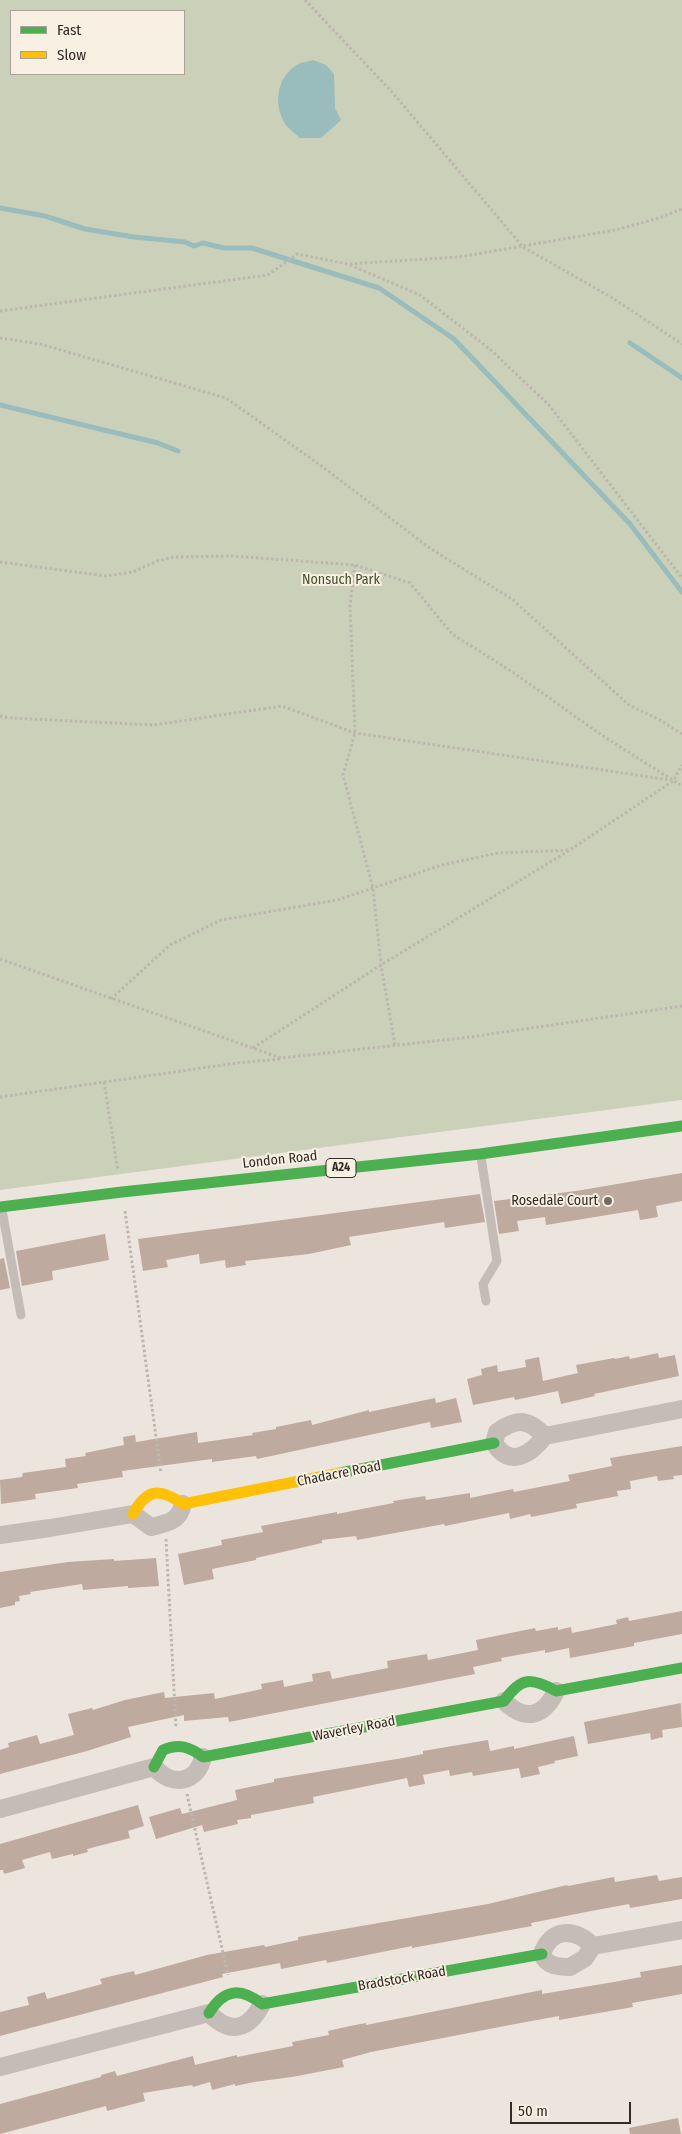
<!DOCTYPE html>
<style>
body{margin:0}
#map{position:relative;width:682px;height:2134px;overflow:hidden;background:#ebe5de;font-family:"Fira Sans Condensed",sans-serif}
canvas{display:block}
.legend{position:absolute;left:10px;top:10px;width:175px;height:65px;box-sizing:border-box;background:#f9f0e4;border:1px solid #aaa198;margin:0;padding:6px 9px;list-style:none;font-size:15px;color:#342b26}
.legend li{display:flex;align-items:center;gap:10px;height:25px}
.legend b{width:25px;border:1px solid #aaa198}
.scale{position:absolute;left:510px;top:2102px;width:121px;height:22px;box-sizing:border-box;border:2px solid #342b26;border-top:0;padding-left:6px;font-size:15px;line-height:18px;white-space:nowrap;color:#342b26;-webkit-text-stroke:4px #f9f0e4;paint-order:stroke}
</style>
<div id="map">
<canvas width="682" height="2134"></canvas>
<ul class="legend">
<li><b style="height:6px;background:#4caf50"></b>Fast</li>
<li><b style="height:6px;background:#ffc107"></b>Slow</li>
</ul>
<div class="scale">50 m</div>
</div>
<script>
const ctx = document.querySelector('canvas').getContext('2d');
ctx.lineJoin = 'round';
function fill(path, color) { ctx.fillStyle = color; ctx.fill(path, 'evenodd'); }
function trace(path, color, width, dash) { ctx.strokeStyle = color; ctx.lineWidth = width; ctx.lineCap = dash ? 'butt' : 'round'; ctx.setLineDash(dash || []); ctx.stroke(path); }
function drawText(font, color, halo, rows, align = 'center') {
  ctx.font = font + ' "Fira Sans Condensed",sans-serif'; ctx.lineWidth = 4; ctx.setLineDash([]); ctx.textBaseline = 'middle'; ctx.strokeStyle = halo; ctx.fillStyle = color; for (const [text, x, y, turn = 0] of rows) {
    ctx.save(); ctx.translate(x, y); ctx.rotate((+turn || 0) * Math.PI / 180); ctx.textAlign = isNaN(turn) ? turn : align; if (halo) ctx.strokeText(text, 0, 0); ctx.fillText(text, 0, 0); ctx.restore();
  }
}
const green = new Path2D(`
 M0 0H682V1100L0 1190ZM11 11H184V74H11Z`);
const water = new Path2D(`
 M313 60 326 65 334 74 335 108 341 120 321 138H300C296 134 290 130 286 125 273 107 276 79 295 66 300 62 307 62 313 60Z`);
const stream = new Path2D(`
 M0 208 45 216 85 229 134 237 185 242 194 246 203 243 224 248H252L379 288 454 339 630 524 682 592
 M630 343 682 378
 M0 405 158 443 178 451`);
const building = new Path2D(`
 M682 1173V1201L656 1206 658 1217 640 1220 638 1210 546 1225 545 1217 517 1221 519 1231 499 1234 494 1201 576 1191Z
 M480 1194 485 1222 445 1228 444 1222 349 1237 351 1245 309 1254 245 1261 246 1265 226 1268 225 1260 200 1264 199 1254 166 1260 168 1267 143 1271 138 1239Z
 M105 1234 109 1260 52 1271 53 1280 22 1286 16 1251Z
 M4 1258 10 1288 0 1290V1259Z
 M658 1353 659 1358 675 1355 679 1376 594 1394 595 1396 561 1404 558 1391 515 1400 514 1397 473 1405 467 1379 482 1375 481 1369 497 1365 498 1372 526 1367 525 1360 539 1357 543 1381 578 1373 576 1365 614 1358 615 1359 629 1356 630 1359Z
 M435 1398 436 1403 456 1398 462 1422 431 1428 430 1422 257 1459 256 1456 212 1462V1459L122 1471 123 1477 77 1484 78 1488 35 1494 36 1499 1 1504 0 1480 22 1477 23 1473 66 1467 65 1459 86 1456 85 1453 124 1445 123 1437 135 1435 136 1442 197 1432 198 1443 253 1435 252 1433 276 1429V1427L311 1420 312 1425 369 1410V1412Z
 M682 1446V1475L673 1476 674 1479 658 1481 657 1476 630 1481 631 1489 617 1491 618 1496 576 1504 577 1508 531 1517 530 1514 510 1519 509 1513 445 1526 444 1524 357 1540 356 1536 322 1540V1543L256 1558V1560L212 1569 214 1579 184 1585 178 1554 222 1545 221 1540 263 1532 261 1526 337 1512V1514L367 1508 394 1503 393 1501 425 1496 426 1500 470 1493V1498L513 1489 514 1492 570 1481 568 1475 612 1466 610 1458Z
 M156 1558 159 1586 128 1588V1586L83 1590 82 1584 30 1592 31 1594 19 1596 20 1601 15 1602V1605L0 1608V1572L68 1562 114 1559V1561Z
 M682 1611V1634L634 1643V1646L570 1658 569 1648 545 1653V1650L501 1658 502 1661 473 1667 475 1674 229 1722 228 1717 184 1721V1715L128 1727 131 1737 87 1751 0 1774V1750L9 1747 8 1743 37 1735 40 1744 74 1735 68 1714 92 1708 93 1710 125 1700 164 1692 165 1698 214 1693 215 1699 262 1689 261 1684 283 1680 284 1687 313 1681 312 1674 330 1671 332 1679 388 1668 387 1661 427 1654 428 1660 478 1650 476 1640 535 1628 536 1631 558 1627V1630L571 1627 572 1633 617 1624 616 1620 628 1617 629 1621Z
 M681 1703 682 1727 662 1730 663 1737 651 1740 650 1733 588 1744 584 1722Z
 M574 1736 578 1756 554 1761 555 1763 538 1767 540 1774 521 1778 519 1768 473 1776 472 1772 450 1776 449 1770 423 1775 425 1784 409 1787 407 1778 313 1797 314 1803 251 1815V1818L237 1820 238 1824 204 1832 202 1825 156 1839 149 1817 180 1808 182 1814 237 1800 235 1790 274 1782V1779L403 1758 423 1754V1751L488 1740 490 1751 514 1746V1749Z
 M138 1805 144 1826 128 1831 130 1838 87 1849 88 1852 73 1856V1854L52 1859 50 1852 22 1860 25 1868 4 1874 3 1870H0V1844Z
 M657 1875 659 1881 682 1877V1899L630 1908 629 1904 586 1912 531 1923 532 1926 412 1948V1946L327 1963 326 1960 281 1969 280 1963 222 1974 223 1977 0 2036V2012L29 2005 27 1997 45 1992 47 1999 102 1984 100 1979 112 1976 134 1971 135 1975 207 1955 264 1945 265 1947 298 1940V1937L488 1904 567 1885 568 1886 614 1877 615 1882Z
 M682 1965V1994L632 2003 633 2007 559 2020V2016L515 2024 371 2052 342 2060 344 2067 292 2077 254 2082 235 2086V2084L212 2090 210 2082 193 2087 192 2085 143 2093 145 2101 107 2111 106 2106 0 2134V2104L101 2077V2075L115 2071 117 2076 193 2056 195 2065 237 2055V2057L293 2046 292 2042 329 2035 328 2031 350 2026 366 2023V2025L542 1990V1994L614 1982 641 1977 640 1972Z
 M678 2118 681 2134H630L629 2128Z`);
const path = new Path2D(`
 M305 0 392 92 523 247 611 297 682 344
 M350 265 420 295 492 351 549 405 682 578
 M0 311 268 275 297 254 348 264 459 257 615 230 659 218 682 209
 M0 338 40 344 226 398 320 465 431 549 512 599 629 705 660 720 682 734
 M0 562 106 576 133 572 157 561 174 557 232 556 355 565 410 583 452 634 514 673 603 736 682 786
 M355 565 350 605 355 733 343 775 373 888 381 965 395 1045
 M0 716 10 718 154 725 282 706 355 733 670 780
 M0 959 281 1058 470 1037 682 1006
 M111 999 170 945 221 920 337 900 442 865 498 853 570 850
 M253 1048 381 965 570 850 673 781 682 765
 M104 1082 118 1171
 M0 1097 237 1063 280 1059
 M125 1211 161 1473
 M166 1539 176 1728
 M187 1794 228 1975`);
const lane = new Path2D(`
 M481 1157 497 1261 483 1284 486 1301
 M2 1210 21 1315`);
const street = new Path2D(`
 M545 1436C527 1418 517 1418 497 1432L494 1443C510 1469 531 1454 545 1436L682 1409
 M0 1535 50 1528 133 1514 151 1527C167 1523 179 1522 183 1504
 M504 1701C525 1722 544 1717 556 1691
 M0 1809 154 1767C172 1787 197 1784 203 1757
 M593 1946C575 1928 551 1927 542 1954 546 1966 559 1967 570 1967L585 1958 593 1946 682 1930
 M0 2067 209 2013C230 2035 249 2030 262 2004`);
const fast = new Path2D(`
 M0 1207 122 1192 480 1154 682 1126
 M340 1473 494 1443
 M154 1767 163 1750C179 1743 190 1747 203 1757L504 1701C521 1677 531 1677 556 1691L682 1668
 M209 2013C224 1989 240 1987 262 2004L542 1954`);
const slow = new Path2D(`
 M133 1514C147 1488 160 1488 183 1504L340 1473`);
const markers = [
 [608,1201,5,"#746c66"]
];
const shields = [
 [341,1168,30]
];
const shieldNames = [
 ["A24",341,1168]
];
const parkNames = [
 ["Nonsuch Park",341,580]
];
const streetNames = [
 ["London Road",280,1160,-6],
 ["Chadacre Road",339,1474,-11],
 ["Waverley Road",354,1729,-11],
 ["Bradstock Road",402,1979,-10]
];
const poiNames = [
 ["Rosedale Court",598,1201]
];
fill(green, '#cbd1b8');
fill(water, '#99bcbd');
trace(stream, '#99bcbd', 5);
fill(building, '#bfaa9f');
trace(path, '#bdb6af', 3, [2.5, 2.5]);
trace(lane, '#c4bdb7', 9);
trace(street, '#c4bdb7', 18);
trace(fast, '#4caf50', 11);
trace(slow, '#ffc107', 11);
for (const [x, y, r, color] of markers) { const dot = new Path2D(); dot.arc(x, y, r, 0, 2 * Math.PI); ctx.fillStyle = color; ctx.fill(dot); trace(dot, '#f9f0e4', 2); }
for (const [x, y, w] of shields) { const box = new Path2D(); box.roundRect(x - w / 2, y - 9.5, w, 19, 4); ctx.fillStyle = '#f9f0e4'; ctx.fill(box); trace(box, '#342b26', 1); }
drawText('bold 12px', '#342b26', null, shieldNames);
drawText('14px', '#425329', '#f9f0e4', parkNames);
drawText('14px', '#342b26', '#f9f0e4', streetNames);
drawText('14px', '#342b26', '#f9f0e4', poiNames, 'right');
</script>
